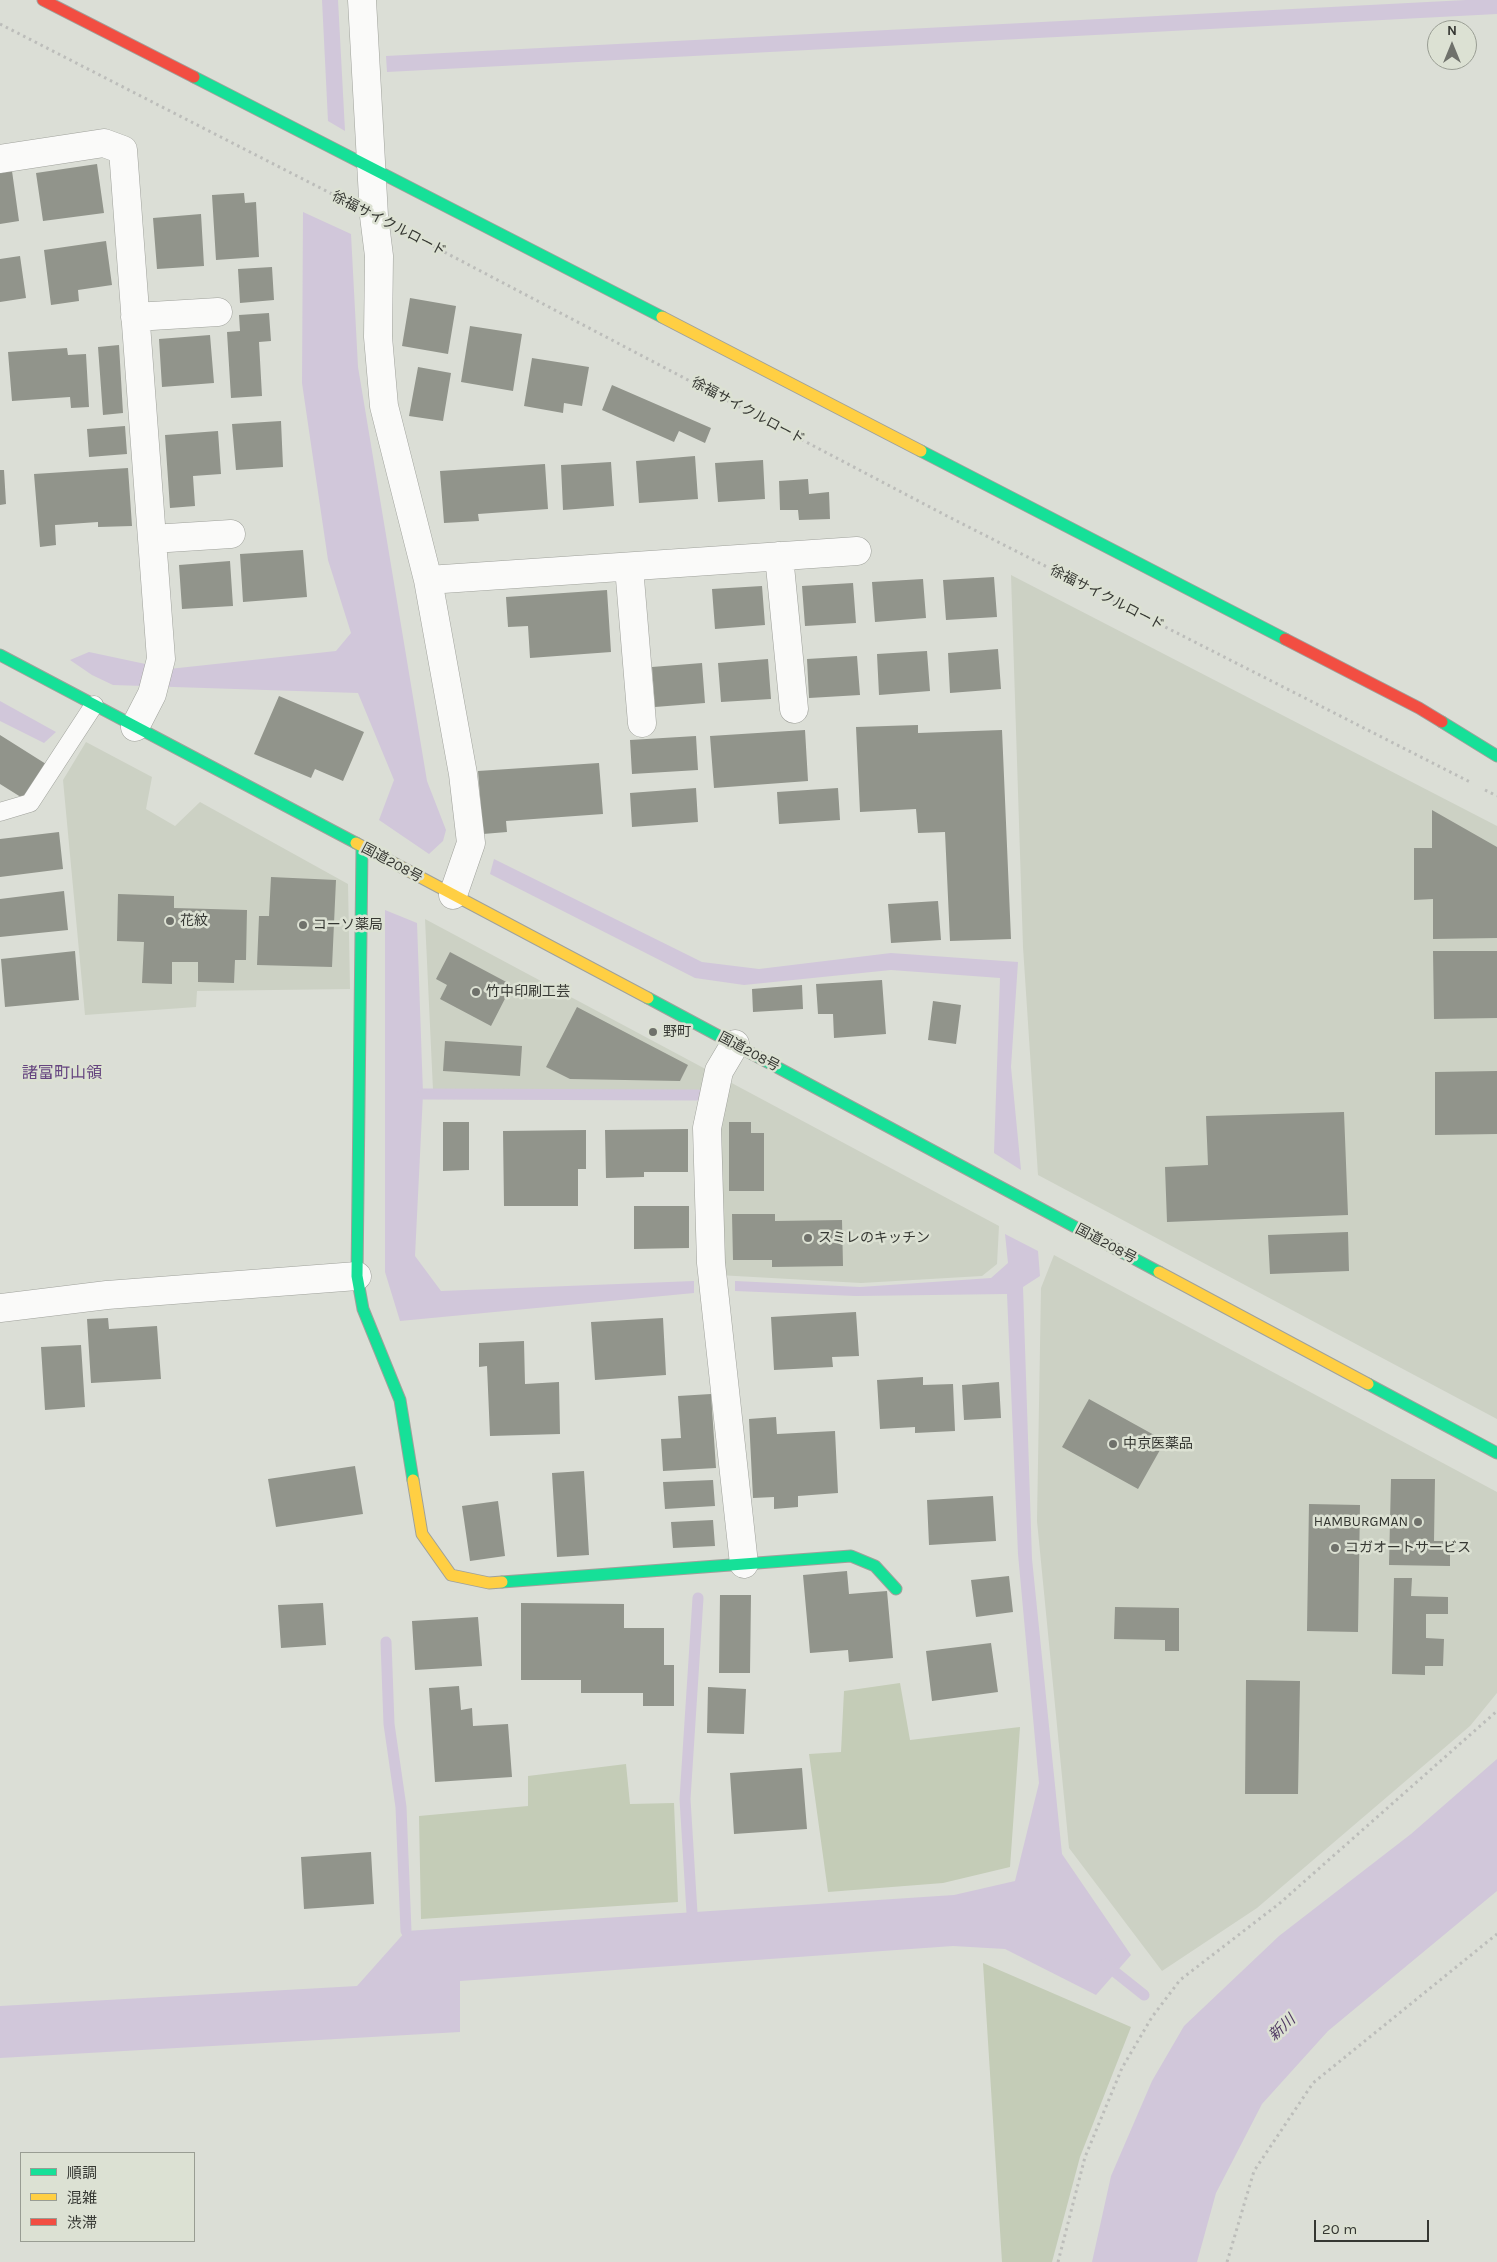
<!DOCTYPE html>
<meta charset="utf-8">
<style>
body{margin:0}
#map{position:relative;width:1497px;height:2262px;overflow:hidden;background:#dbded6;font-family:Karla,"Noto Sans JP",sans-serif}
canvas{display:block}
.legend{position:absolute;left:20px;top:2152px;width:175px;height:90px;box-sizing:border-box;background:#dce1d3;border:1px solid #999d93;margin:0;padding:6px 9px;list-style:none;font-size:15px;color:#353732}
.legend li{display:flex;align-items:center;gap:10px;height:25px}
.legend b{width:25px;border:1px solid #999d93}
.north{position:absolute;left:1427px;top:20px;width:50px;height:50px;box-sizing:border-box;background:#dce1d3;border:1px solid #999d93;border-radius:50%;rotate:0deg;font-size:14px;font-weight:700;line-height:20px;text-align:center;color:#353732}
.north::after{content:'';display:block;margin:auto;width:18px;height:22px;background:#6f716b;clip-path:polygon(50% 0,100% 100%,50% 72%,0 100%)}
.scale{position:absolute;left:1314px;top:2220px;width:115px;height:22px;box-sizing:border-box;border:2px solid #353732;border-top:0;padding-left:6px;font-size:15px;line-height:18px;white-space:nowrap;color:#353732;-webkit-text-stroke:4px #dce1d3;paint-order:stroke}
</style>
<div id="map">
<canvas width="1497" height="2262"></canvas>
<ul class="legend">
<li><b style="height:6px;background:#16e098"></b>順調</li>
<li><b style="height:6px;background:#ffcf43"></b>混雑</li>
<li><b style="height:6px;background:#f24e42"></b>渋滞</li>
</ul>
<div class="north">N</div>
<div class="scale">20 m</div>
</div>
<script>
const ctx = document.querySelector('canvas').getContext('2d');
ctx.lineJoin = 'round';
function fill(path, color) { ctx.fillStyle = color; ctx.fill(path, 'evenodd'); }
function trace(path, color, width, dash) { ctx.strokeStyle = color; ctx.lineWidth = width; ctx.lineCap = dash ? 'butt' : 'round'; ctx.setLineDash(dash || []); ctx.stroke(path); }
function drawText(font, color, halo, rows, align = 'center') {
  ctx.font = font + ' Karla,"Noto Sans JP",sans-serif'; ctx.lineWidth = 5; ctx.setLineDash([]); ctx.textBaseline = 'middle'; ctx.strokeStyle = halo; ctx.fillStyle = color; for (const [text, x, y, turn = 0] of rows) {
    ctx.save(); ctx.translate(x, y); ctx.rotate((+turn || 0) * Math.PI / 180); ctx.textAlign = isNaN(turn) ? turn : align; if (halo) ctx.strokeText(text, 0, 0); ctx.fillText(text, 0, 0); ctx.restore();
  }
}
const built = new Path2D(`
 M1011 575 1497 826V1419L1038 1175 1023 947Z
 M86 742 152 777 146 809 175 826 200 802 348 884 350 989 197 991 196 1007 85 1015 63 780Z
 M425 919 999 1226 997 1264 982 1276 861 1283 700 1274 701 1092 433 1090Z
 M1054 1255 1497 1492V1693L1470 1726 1257 1908 1162 1971 1069 1848 1037 1521 1041 1288Z`);
const green = new Path2D(`
 M900 1683 910 1740 1020 1727 1010 1867 943 1883 828 1892 809 1754 841 1752 844 1691Z
 M626 1764 630 1804 674 1803 678 1902 421 1919 419 1816 528 1806V1776Z
 M983 1963 1131 2027 1080 2157 1052 2262H1002Z`);
const water = new Path2D(`
 M322 0H338L345 131 328 121Z
 M1466 0H1497V14L387 72 386 56Z
 M303 212 351 234 358 367 427 781 446 830 443 841 429 854 379 820 394 780 358 693 113 685 92 675 70 660 89 652 169 669 336 651 351 633 328 560 302 383Z
 M0 701 56 732 44 743 0 721Z
 M494 859 702 962 759 969 891 953 1018 962 1011 1067 1021 1170 994 1153 1000 978 891 970 744 985 695 978 490 874Z
 M385 910 417 923 423 1094 415 1256 441 1291 694 1281V1293L400 1321 385 1272Z
 M1005 1234 1038 1251 1040 1276 1023 1287 1032 1559 1062 1854 1131 1955 1096 1995 1005 1949 953 1946 460 1981V2032L0 2058V2006L357 1986 406 1931 954 1895 1015 1881 1039 1783 1018 1554 1007 1294 856 1296 735 1291V1281L860 1287 991 1278 1008 1263Z
 M1497 1759V1891L1328 2031 1262 2104 1216 2193 1197 2262H1092L1111 2176 1152 2081 1184 2026 1279 1936 1411 1834Z`);
const stream = new Path2D(`
 M423 1094 698 1095
 M386 1642 389 1724 401 1807 406 1931
 M692 1913 685 1799 698 1598
 M1105 1964 1144 1995`);
const building = new Path2D(`
 M97 164 104 213 43 221 36 173Z
 M12 171 19 221 0 224V173Z
 M244 193 245 203 256 202 259 257 216 260 212 195Z
 M201 214 204 266 157 269 153 218Z
 M106 241 112 285 78 290 79 301 51 305 44 250Z
 M20 256 26 298 0 302V259Z
 M272 267 274 300 240 303 238 269Z
 M410 298 456 306 448 354 402 346Z
 M269 313 271 341 259 342 262 396 231 398 227 332 240 331 239 315Z
 M470 326 522 334 513 391 461 382Z
 M210 335 214 383 162 387 159 339Z
 M119 345 123 413 103 415 98 347Z
 M67 348 68 355 86 354 89 407 71 408 70 397 12 401 8 352Z
 M532 358 589 367 582 406 564 403 563 413 524 406Z
 M418 367 451 373 443 421 409 416Z
 M612 385 711 428 705 443 679 431 674 442 602 410Z
 M281 421 283 467 236 470 232 424Z
 M125 426 127 454 89 457 87 429Z
 M218 431 221 474 193 476 195 506 170 508 165 435Z
 M695 456 698 499 639 503 636 461Z
 M763 460 765 499 718 502 715 463Z
 M611 462 614 506 563 510 561 465Z
 M545 464 548 509 478 514 479 521 444 523 440 471Z
 M128 468 132 526 98 527V522L55 525 56 545 40 547 34 474Z
 M0 470H4L6 504 0 505Z
 M808 479 809 494 829 492 830 519 799 520 798 510H780L779 481Z
 M303 550 307 597 243 602 240 554Z
 M230 561 233 606 182 609 179 565Z
 M994 577 997 617 946 620 943 580Z
 M923 579 926 618 875 622 872 582Z
 M853 583 856 623 805 626 802 586Z
 M762 586 765 625 715 629 712 589Z
 M607 590 611 652 530 658 528 626 508 627 506 597Z
 M998 649 1001 689 950 693 948 653Z
 M927 651 930 691 879 695 877 654Z
 M857 656 860 695 809 698 807 659Z
 M768 659 771 699 721 702 718 663Z
 M702 663 705 703 655 707 652 667Z
 M279 696 364 732 343 781 315 769 311 778 254 754Z
 M918 725V733L1002 730 1011 939 950 941 945 832 918 833 916 809 860 812 856 727Z
 M805 730 808 781 714 788 710 736Z
 M0 735 46 764 24 799 0 784Z
 M696 736 698 770 632 774 630 740Z
 M599 763 603 814 506 821 507 832 483 834 478 771Z
 M696 788 698 822 632 827 630 793Z
 M838 788 840 820 779 824 777 792Z
 M1432 810 1497 847V938L1433 939V899L1414 900V848H1432Z
 M59 832 63 869 0 877V839Z
 M271 877 336 880 332 967 257 965 259 916H269Z
 M64 891 68 930 0 937V899Z
 M118 894 174 896V908L247 910 246 960H235L234 983 198 982V962H172V984L142 983 144 942 117 941Z
 M938 901 941 940 891 943 888 904Z
 M75 951 79 1000 5 1007 1 959Z
 M1433 951H1497V1018L1434 1019Z
 M450 952 512 985 491 1026 440 999 447 985 436 979Z
 M882 980 886 1034 834 1038 833 1014H818L816 984Z
 M802 985 803 1009 753 1012 752 989Z
 M933 1001 961 1005 956 1044 928 1040Z
 M577 1007 688 1065 680 1081 570 1079 546 1067Z
 M445 1041 522 1046 520 1076 443 1071Z
 M1497 1071V1134L1435 1135V1072Z
 M1344 1112 1348 1215 1167 1222 1165 1167 1208 1165 1206 1116Z
 M443 1122H469V1170L443 1171Z
 M729 1122H751V1133H764V1191H729Z
 M688 1129V1172H644V1177L606 1178 605 1130Z
 M586 1130V1169H578V1206H504L503 1131Z
 M634 1206H689V1248L634 1249Z
 M732 1214H775V1221L842 1220 843 1266 772 1267V1260H733Z
 M1348 1232 1349 1271 1270 1274 1268 1235Z
 M856 1312 859 1356 832 1357 833 1367 774 1370 771 1317Z
 M108 1318 109 1329 157 1326 161 1379 91 1383 87 1319Z
 M663 1318 666 1375 595 1380 591 1322Z
 M524 1341 525 1384 559 1382 560 1434 490 1436 487 1366 479 1367V1343Z
 M81 1345 85 1407 45 1410 41 1347Z
 M923 1377V1385L953 1384 955 1431 915 1433V1427L880 1429 877 1380Z
 M999 1382 1001 1418 964 1420 962 1385Z
 M711 1394 716 1468 663 1471 661 1439 681 1438 678 1396Z
 M1089 1399 1165 1441 1138 1489 1062 1447Z
 M776 1417 777 1434 835 1431 838 1493 798 1496V1507L774 1509V1497L753 1498 749 1419Z
 M355 1466 363 1514 276 1527 268 1479Z
 M584 1471 589 1555 557 1557 552 1473Z
 M1391 1479H1435L1434 1541H1450V1566L1389 1565Z
 M713 1480 715 1506 665 1509 663 1482Z
 M993 1496 996 1541 929 1545 927 1500Z
 M498 1501 505 1556 470 1561 462 1506Z
 M1309 1504 1360 1505 1358 1632 1307 1631Z
 M713 1520 715 1546 673 1548 671 1522Z
 M847 1571 849 1594 887 1591 893 1658 849 1662 848 1650 810 1653 803 1575Z
 M1009 1576 1013 1612 976 1617 971 1580Z
 M1394 1578H1412L1411 1596 1448 1597V1614H1426V1638L1444 1639 1443 1666H1425V1675L1392 1674Z
 M720 1595H751L750 1673H719Z
 M323 1603 326 1645 281 1648 278 1605Z
 M521 1603 624 1604V1628H664V1665H674V1706H643V1693H581V1680H521Z
 M1115 1607 1179 1608V1651H1165V1640L1114 1639Z
 M478 1617 482 1666 415 1670 412 1621Z
 M991 1643 998 1692 932 1701 926 1651Z
 M1246 1680 1300 1681 1298 1794H1245Z
 M459 1686 461 1710 472 1708 473 1726 508 1724 512 1777 435 1782 429 1688Z
 M708 1687 746 1689 744 1734 707 1733Z
 M802 1768 807 1829 734 1834 730 1773Z
 M371 1852 374 1904 304 1909 301 1857Z`);
const path = new Path2D(`
 M0 24 338 197
 M410 234 947 516 1470 782
 M1485 790 1497 796
 M1058 2262 1085 2157 1122 2068 1152 2017 1180 1980 1280 1903 1497 1711
 M1227 2262 1254 2171 1313 2083 1497 1934`);
const lane = new Path2D(`
 M0 812 30 803 94 705`);
const street = new Path2D(`
 M362 0 374 216 379 256 378 337 384 406 428 580 463 774 471 843 453 895
 M0 159 104 143 123 150 161 659 152 694 135 727
 M135 317 218 312
 M152 539 231 534
 M779 556 794 709
 M629 567 642 723
 M428 580 857 551
 M735 1044 719 1071 707 1128 711 1263 744 1564
 M0 1308 107 1295 357 1276`);
const fast = new Path2D(`
 M194 77 662 317
 M921 451 1285 639
 M0 655 356 843
 M1442 722 1497 756
 M362 847 357 1276 363 1309 400 1400 413 1480
 M648 998 1159 1272
 M1368 1384 1497 1453
 M502 1582 851 1556 875 1566 896 1589`);
const slow = new Path2D(`
 M662 317 921 451
 M356 843 648 998
 M1159 1272 1368 1384
 M413 1480 422 1534 451 1575 489 1583 502 1582`);
const jam = new Path2D(`
 M43 0 194 77
 M1285 639 1419 708 1442 722`);
const markers = [
 [170,921,5,"#6f716b"],
 [303,925,5,"#6f716b"],
 [476,992,5,"#6f716b"],
 [653,1032,5,"#6f716b"],
 [808,1238,5,"#6f716b"],
 [1113,1444,5,"#6f716b"],
 [1418,1522,5,"#6f716b"],
 [1335,1548,5,"#6f716b"]
];
const streetNames = [
 ["徐福サイクルロード",389,224,27],
 ["徐福サイクルロード",748,411,28],
 ["徐福サイクルロード",1107,598,27],
 ["国道208号",392,863,28],
 ["国道208号",749,1052,28],
 ["国道208号",1106,1244,28]
];
const poiNames = [
 ["花紋",180,921],
 ["コーソ薬局",313,925],
 ["竹中印刷工芸",486,992],
 ["野町",663,1032],
 ["スミレのキッチン",818,1238],
 ["中京医薬品",1123,1444],
 ["HAMBURGMAN",1408,1522,"right"],
 ["コガオートサービス",1345,1548]
];
const waterNames = [
 ["新川",1282,2028,-43]
];
const quarterNames = [
 ["諸富町山領",62,1073]
];
fill(built, '#ccd1c4');
fill(green, '#c4ccb7');
fill(water, '#d1c7da');
trace(stream, '#d1c7da', 11);
fill(building, '#91948b');
trace(lane, '#9fa19b', 19);
trace(street, '#9fa19b', 29);
trace(fast, '#9fa19b', 13);
trace(slow, '#9fa19b', 13);
trace(jam, '#9fa19b', 13);
trace(path, '#bcbdba', 3, [2.5, 4]);
trace(lane, '#fafaf9', 18);
trace(street, '#fafaf9', 28);
trace(fast, '#16e098', 11);
trace(slow, '#ffcf43', 11);
trace(jam, '#f24e42', 11);
for (const [x, y, r, color] of markers) { const dot = new Path2D(); dot.arc(x, y, r, 0, 2 * Math.PI); ctx.fillStyle = color; ctx.fill(dot); trace(dot, '#dce1d3', 2); }
drawText('14px', '#353732', '#dce1d3', streetNames);
drawText('14px', '#353732', '#dce1d3', poiNames, 'left');
drawText('italic 15px', '#4e3761', '#dce1d3', waterNames);
drawText('16px', '#65447f', '#dce1d3', quarterNames);
</script>
